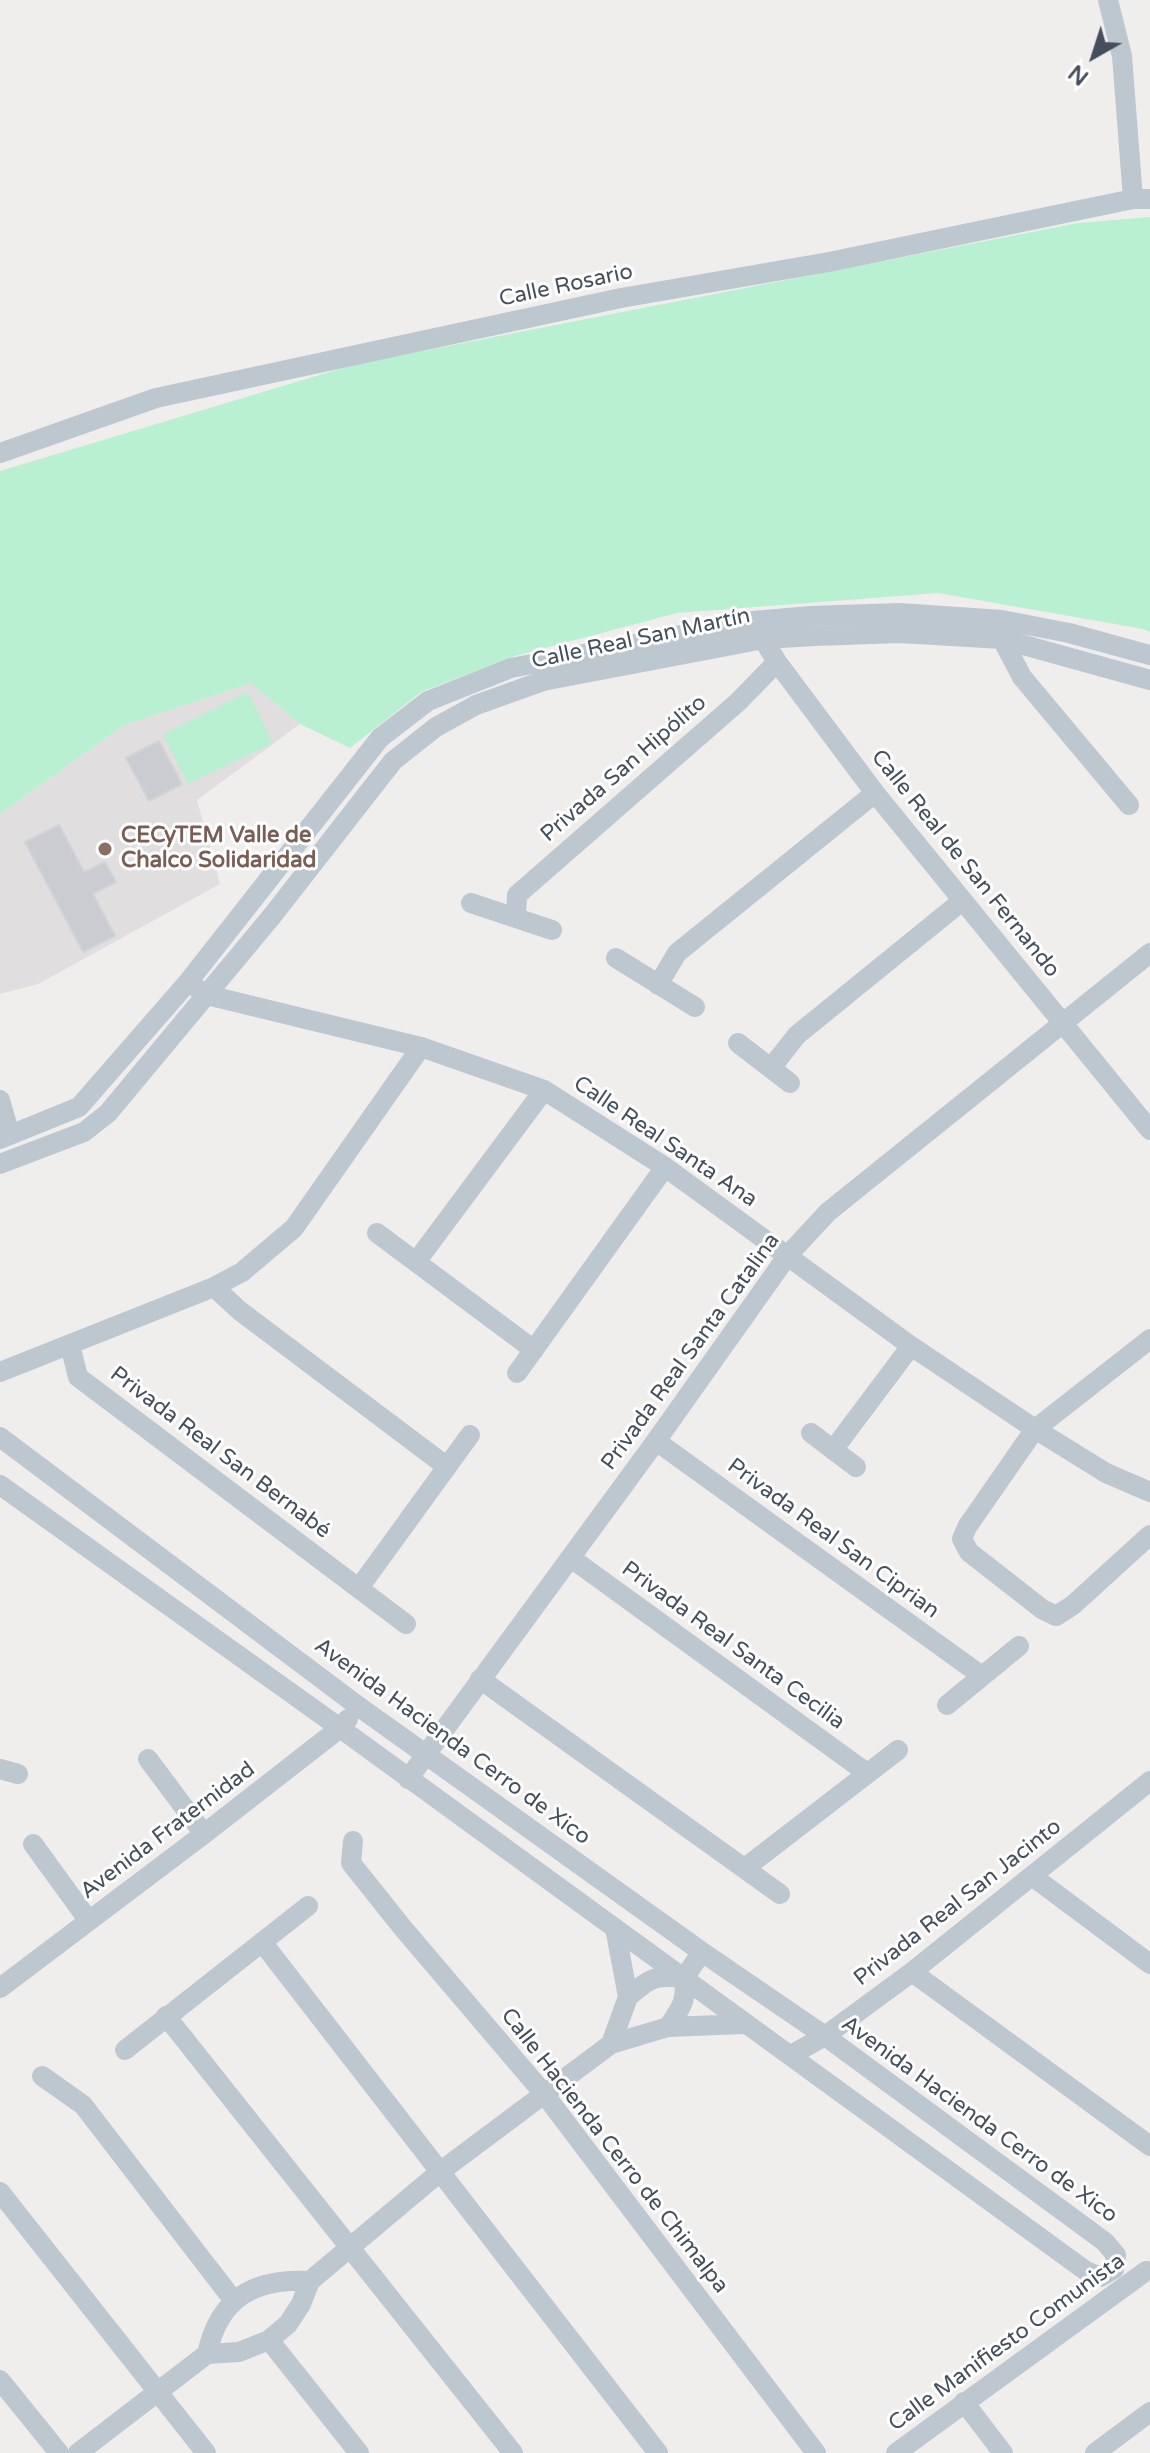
<!DOCTYPE html>
<meta charset="utf-8">
<style>
body{margin:0}
#map{position:relative;width:1150px;height:2453px;overflow:hidden;background:#f0eded;font-family:"Varela Round",sans-serif}
canvas{display:block}
.north{position:absolute;left:1054px;top:16px;width:80px;height:80px;-webkit-text-stroke:6px #fff;paint-order:stroke;rotate:219deg;font-size:22px;font-weight:700;line-height:32px;text-align:center;color:#454f5b}
.north::after{content:'';display:block;margin:auto;width:28px;height:36px;background:#454f5b;clip-path:polygon(50% 0,100% 100%,50% 72%,0 100%)}
</style>
<div id="map">
<canvas width="1150" height="2453"></canvas>
<div class="north">N</div>
</div>
<script>
const ctx = document.querySelector('canvas').getContext('2d');
ctx.lineJoin = 'round';
function fill(path, color) { ctx.fillStyle = color; ctx.fill(path, 'evenodd'); }
function trace(path, color, width, dash) { ctx.strokeStyle = color; ctx.lineWidth = width; ctx.lineCap = dash ? 'butt' : 'round'; ctx.setLineDash(dash || []); ctx.stroke(path); }
function drawText(font, color, halo, rows, align = 'center') {
  ctx.font = font + ' "Varela Round",sans-serif'; ctx.lineWidth = 6; ctx.setLineDash([]); ctx.textBaseline = 'middle'; ctx.strokeStyle = halo; ctx.fillStyle = color; for (const [text, x, y, turn = 0] of rows) {
    ctx.save(); ctx.translate(x, y); ctx.rotate((+turn || 0) * Math.PI / 180); ctx.textAlign = isNaN(turn) ? turn : align; if (halo) ctx.strokeText(text, 0, 0); ctx.fillText(text, 0, 0); ctx.restore();
  }
}
const education = new Path2D(`
 M251 683 300 724 197 800 220 884 38 984 0 994V814L124 725Z`);
const green = new Path2D(`
 M1150 217V632L1143 629 938 593 677 613 515 656 421 692 350 748 300 724 251 683 124 725 0 814V471L356 364 1078 223Z
 M248 692 273 743 188 784 163 734Z`);
const building = new Path2D(`
 M159 741 182 784 149 801 126 758Z
 M59 825 84 872 105 862 116 882 93 894 115 936 83 952 25 842Z`);
const minor = new Path2D(`
 M1108 0 1122 56 1133 199
 M0 453 156 398 621 298 829 262 1133 199H1150
 M759 632 777 662 875 793 1150 1130
 M1002 639 1022 677 1129 805
 M471 903 552 930
 M516 918 517 895 738 702 777 662
 M616 958 695 1007
 M658 985 677 953 875 793
 M198 989 207 995 421 1047 544 1090 665 1167 911 1346 1035 1429 1106 1473 1150 1492
 M738 1043 790 1083
 M771 1068 797 1035 962 901
 M0 1100 10 1135
 M0 1139 79 1107 188 982 380 738 428 701 511 668 753 621 811 616 900 613 1002 620 1069 633 1150 655
 M0 1164 84 1132 108 1113 272 916 393 761 436 727 476 705 543 681 764 639 815 636 900 633 1002 639 1150 680
 M377 1233 534 1350
 M416 1262 544 1090
 M214 1287 240 1311 446 1466
 M1150 1339 1035 1429 967 1527 962 1539 969 1552 1042 1609 1056 1616 1073 1605 1150 1535
 M70 1345 78 1377 406 1624
 M0 1372 214 1287 242 1272 294 1228 421 1047
 M517 1373 665 1167
 M811 1433 856 1467
 M0 1437 358 1706 702 1952 825 2036 1105 2242 1116 2255 1114 2269 1100 2277 1086 2271 340 1728 0 1485
 M656 1441 982 1676
 M833 1450 911 1346
 M571 1558 867 1773
 M359 1588 470 1435
 M480 1679 780 1894
 M947 1705 1019 1646
 M148 1759 204 1834
 M0 1769 18 1774
 M408 1779 656 1441 788 1255 828 1212 1150 953
 M353 1841 351 1863 402 1927 545 2095 816 2453
 M33 1844 89 1921
 M745 1868 898 1750
 M1032 1876 1150 1964
 M262 1942 658 2453
 M912 1972 1150 2146
 M0 1988 204 1834 340 1728 348 1719
 M628 1997C651 1978 653 1975 684 1978
 M166 2016 513 2453
 M668 2027C681 2008 687 2002 684 1978L702 1952
 M611 2044 628 1997 615 1928
 M125 2050 308 1906
 M791 2055 825 2036 912 1972 1150 1781
 M42 2076 83 2105 234 2301
 M0 2192 206 2453
 M269 2340 359 2453
 M207 2354C219 2297 255 2278 310 2281
 M0 2380 59 2453
 M964 2402 1003 2453
 M78 2453 207 2354 239 2352 269 2340 288 2324 301 2304 310 2281 441 2171 611 2044 668 2027 744 2024
 M896 2453 1146 2271
 M1095 2453 1150 2412`);
const markers = [
 [105,849,8,"#8d6e63"]
];
const streetNames = [
 ["Calle Rosario",566,286,-12],
 ["Calle Real San Martín",641,639,-12],
 ["Privada San Hipólito",624,769,-41],
 ["Calle Real de San Fernando",965,864,51],
 ["Calle Real Santa Ana",665,1142,34],
 ["Privada Real Santa Catalina",691,1352,-54],
 ["Privada Real San Bernabé",220,1453,37],
 ["Privada Real San Ciprian",833,1539,36],
 ["Privada Real Santa Cecilia",733,1646,36],
 ["Avenida Hacienda Cerro de Xico",452,1742,36],
 ["Avenida Fraternidad",168,1831,-37],
 ["Privada Real San Jacinto",958,1903,-38],
 ["Avenida Hacienda Cerro de Xico",979,2120,36],
 ["Calle Hacienda Cerro de Chimalpa",614,2151,52],
 ["Calle Manifiesto Comunista",1007,2343,-36]
];
const educationNames = [
 ["CECyTEM Valle de",121,836],
 ["Chalco Solidaridad",121,861]
];
fill(education, '#e1dedf');
fill(green, '#b9f0d1');
fill(building, '#caccd2');
trace(building, '#d1d3d9', 2);
trace(minor, '#bdc7d0', 20);
for (const [x, y, r, color] of markers) { const dot = new Path2D(); dot.arc(x, y, r, 0, 2 * Math.PI); ctx.fillStyle = color; ctx.fill(dot); trace(dot, '#fff', 3); }
drawText('22px', '#454f5b', '#fff', streetNames);
drawText('bold 22px', '#785e54', '#fff', educationNames, 'left');
</script>
